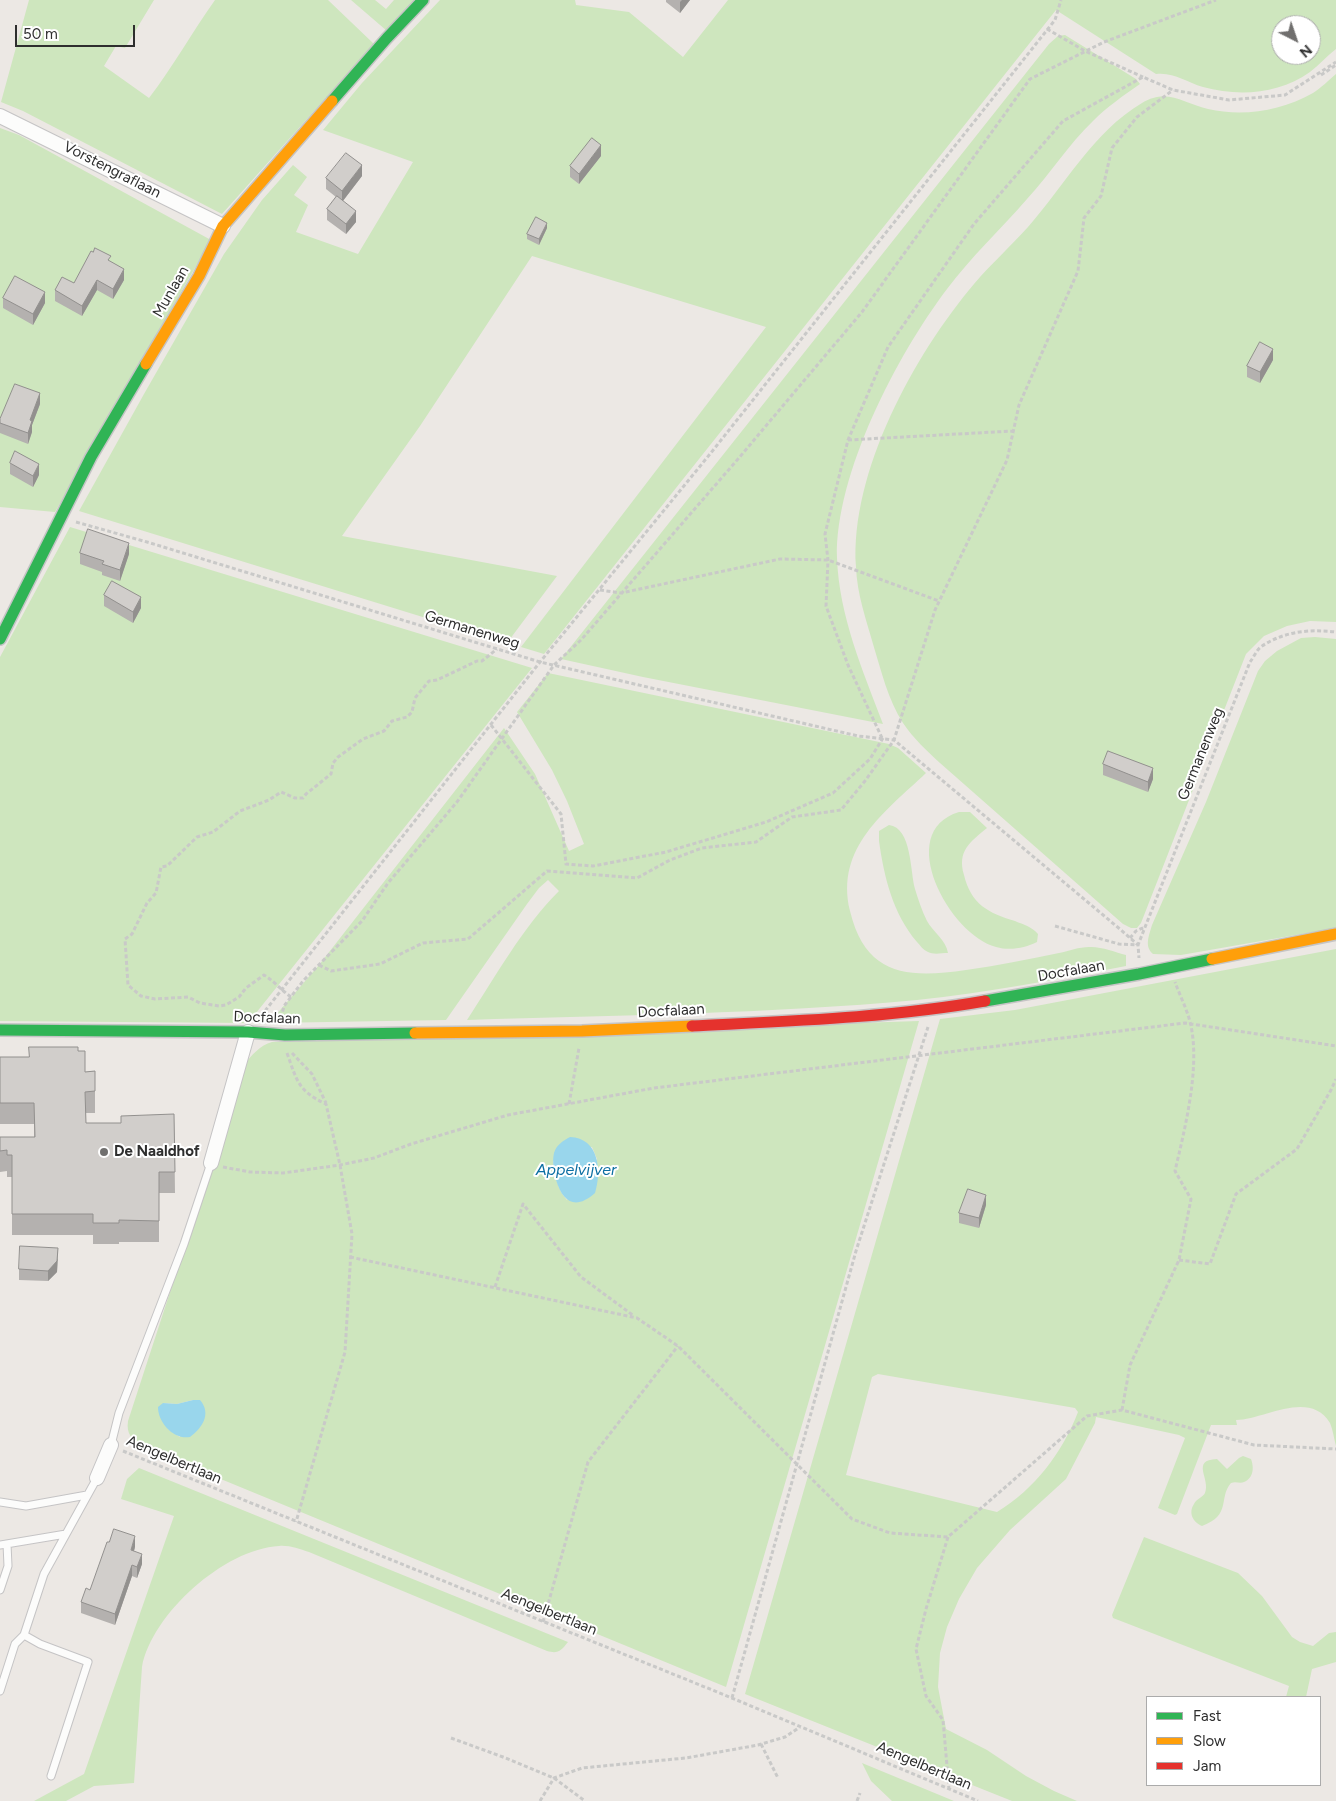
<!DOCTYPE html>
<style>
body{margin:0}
#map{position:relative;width:1336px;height:1801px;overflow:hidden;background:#ece8e4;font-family:Figtree,sans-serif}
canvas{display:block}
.legend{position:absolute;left:1146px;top:1696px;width:175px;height:90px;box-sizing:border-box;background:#fff;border:1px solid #ababab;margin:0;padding:6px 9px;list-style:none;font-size:15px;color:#2e2e2e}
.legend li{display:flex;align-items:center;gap:10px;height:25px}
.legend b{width:25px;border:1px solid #ababab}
.north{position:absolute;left:1271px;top:15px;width:50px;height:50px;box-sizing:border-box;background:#fff;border:1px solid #ababab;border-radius:50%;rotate:139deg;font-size:14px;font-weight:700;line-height:20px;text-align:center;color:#2e2e2e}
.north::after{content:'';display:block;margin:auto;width:18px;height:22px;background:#706f6e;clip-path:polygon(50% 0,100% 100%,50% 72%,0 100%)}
.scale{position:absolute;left:15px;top:25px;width:120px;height:22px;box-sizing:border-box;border:2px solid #2e2e2e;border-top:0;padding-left:6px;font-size:15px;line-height:18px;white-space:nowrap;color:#2e2e2e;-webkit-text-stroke:4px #fff;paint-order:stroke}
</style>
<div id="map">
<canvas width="1336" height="1801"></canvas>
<ul class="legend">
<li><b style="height:6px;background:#30b455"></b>Fast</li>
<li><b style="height:6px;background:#ff9f0a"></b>Slow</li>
<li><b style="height:6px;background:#e5322d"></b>Jam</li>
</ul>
<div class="north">N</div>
<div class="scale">50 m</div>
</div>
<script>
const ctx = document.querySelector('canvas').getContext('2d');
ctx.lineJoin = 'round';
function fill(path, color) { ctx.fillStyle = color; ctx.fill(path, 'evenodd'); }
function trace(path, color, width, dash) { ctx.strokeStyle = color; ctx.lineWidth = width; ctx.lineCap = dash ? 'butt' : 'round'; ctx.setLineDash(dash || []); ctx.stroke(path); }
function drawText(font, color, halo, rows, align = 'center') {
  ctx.font = font + ' Figtree,sans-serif'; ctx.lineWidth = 4; ctx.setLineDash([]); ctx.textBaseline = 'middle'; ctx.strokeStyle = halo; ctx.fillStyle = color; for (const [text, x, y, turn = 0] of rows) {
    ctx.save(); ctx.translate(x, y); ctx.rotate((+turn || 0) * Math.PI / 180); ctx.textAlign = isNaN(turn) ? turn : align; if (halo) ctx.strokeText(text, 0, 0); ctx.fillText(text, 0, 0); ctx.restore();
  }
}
const green = new Path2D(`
 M29 0H154L125 48 116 46 104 66 149 98C173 67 192 32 215 0H328L374 44 222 214 23 111 1 102Z
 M351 0H375L386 9 394 0H417L387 31Z
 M440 0H575L576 5 629 12 683 57 728 0H1336V49C1327 56 1319 65 1310 72 1279 94 1239 97 1203 87 1186 82 1174 72 1156 74L1056 10 544 654 521 647 766 327 532 256 420 426 342 536 557 576 507 643 79 511 144 394 224 254 262 200 293 165 307 177 294 195 308 205 296 232 358 254 413 162 323 130 362 83ZM1281 25H1311V55H1281Z
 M1065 35 1136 79 1140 84C1124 95 1107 107 1093 121 1068 145 1050 174 1027 199 1001 229 971 257 947 289 897 355 835 474 837 558 839 616 863 671 883 724L643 677 561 659 1049 44 1058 36Z
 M1336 74V622L1310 621 1287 626 1264 636 1246 654 1141 923 1137 928H1131L1123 924 940 763C927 751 913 738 903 723 888 700 881 670 873 644 866 619 857 594 856 567 850 472 914 355 974 284 991 264 1011 246 1028 227 1065 185 1093 132 1142 103 1167 88 1183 103 1208 109 1243 117 1281 111 1313 93 1321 88 1329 80 1336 74Z
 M0 128 19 135 211 240 55 512 0 507Z
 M70 527 532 668 248 1023 0 1021V657Z
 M1315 637 1336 639V928L1181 955 1153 954C1144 946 1149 936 1152 925L1206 802 1258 671 1265 661 1277 651 1301 638Z
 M548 673 889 744 898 748 926 773C885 812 835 847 850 911 866 977 909 978 966 970 997 966 1028 959 1059 953 1069 951 1079 947 1089 947 1100 946 1115 952 1126 955V966C1057 979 987 993 917 1000 768 1014 617 1015 467 1020 496 976 522 928 559 891L548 880 539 888 527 904 446 1020 269 1023 319 965 504 728 535 774 569 851 584 844 567 801 552 770 517 712Z
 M959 812H970L987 828C970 842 957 851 964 875 971 904 988 913 1015 921 1024 925 1031 926 1038 934L1037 942C1025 948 1010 951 996 947 950 935 893 832 959 812Z
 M889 825C912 828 910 871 915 889 918 899 922 911 927 921 933 932 946 940 948 953 941 953 934 955 928 952 923 950 920 945 917 942 893 914 884 877 879 841V831Z
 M1336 949V1446C1334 1439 1333 1430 1330 1423 1309 1389 1264 1420 1236 1420L1237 1425H1211L1177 1514 1175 1515 1158 1508 1185 1438 1179 1435 1096 1417 1095 1423 1066 1479 1010 1530 977 1568 959 1599 947 1627 940 1653 938 1687 946 1729 987 1750 1026 1776 1054 1791 1077 1801H1012L745 1694 940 1019 1015 1010ZM878 1374 1075 1408 1078 1412C1062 1453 1035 1489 997 1512L846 1475 872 1377Z
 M919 1021 726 1687 143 1447C132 1440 126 1434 128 1421L244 1065C252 1055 260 1045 272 1042ZM592 1147 597 1159 567 1200C557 1189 555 1176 553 1161ZM193 1400 180 1437 168 1429 163 1403 177 1404Z
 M1243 1456 1251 1459C1254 1467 1254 1478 1244 1482 1240 1484 1236 1481 1231 1483 1218 1498 1232 1515 1202 1526 1193 1522 1188 1513 1194 1504 1196 1499 1203 1497 1205 1493 1211 1479 1190 1460 1217 1459L1227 1469 1239 1458Z
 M139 1468 568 1642C561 1651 558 1654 547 1651L309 1552C299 1549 289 1545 279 1546 224 1549 152 1614 142 1667L134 1783 94 1786 66 1801H34L84 1774 174 1516 121 1499 127 1479Z
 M1144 1537 1238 1573 1262 1596 1292 1637 1300 1642 1313 1646 1329 1633 1336 1632V1662L1312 1669 1306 1697H1286L1289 1686 1113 1618 1112 1615Z
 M862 1763 954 1801H892L871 1781Z`);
const water = new Path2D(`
 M570 1137C599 1138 602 1171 595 1193 576 1210 563 1203 556 1180 554 1172 552 1161 554 1153 556 1145 564 1140 570 1137Z
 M193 1400H200C212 1414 202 1428 190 1437 174 1440 158 1423 158 1407L163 1403 177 1404Z`);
const path = new Path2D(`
 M1047 29 1085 51 1143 77
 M1321 75 1336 65
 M848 440 1013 431
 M76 522 147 542 540 662 858 736 894 740 1121 930 1138 945 1139 958
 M600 590 621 593 780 559 828 560 939 601
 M491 725 561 814 566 864 593 866 666 852 766 822 833 793 870 759 883 738
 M882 738 848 665 826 606 828 560 825 534 848 440 888 347 974 224 1063 121 1143 77 1173 90 1229 100 1285 95 1336 62
 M1055 926 1119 944 1138 945 1250 662C1254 657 1257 649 1262 646 1285 631 1310 629 1336 632
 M1130 938 1136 931 1145 927
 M319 965 331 971 380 964 423 943 468 939 547 871 637 878 670 860 702 848 756 842 792 817 841 810 865 781 894 740 935 610 1007 460 1019 405 1078 271 1084 218 1101 196 1112 148 1137 117 1173 90
 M291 997C281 990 274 981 264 975L246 988 239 997 226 1005 219 1006 200 1003 188 997 155 999 141 996 128 985 125 939 132 934 147 903 156 893 161 867 167 866 197 837 213 832 240 811 269 800 281 792 295 798H303L306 794 331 774 333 763 338 757 363 739 384 731 392 721 407 717 412 712 415 698 429 681 437 680 477 661H482L497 649
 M261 1016 540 662 710 454 1055 20 1061 0
 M281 1018 284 1006 303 981 362 921 388 883 457 802 554 665 581 640 738 459 862 312 1030 79 1104 42 1216 0
 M287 1053C297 1081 298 1091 326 1104L340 1165 352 1234 345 1352 296 1522
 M292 1053 312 1074 326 1103
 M569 1104 579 1048
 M223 1167 250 1172 283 1173 340 1165 374 1158 411 1144 508 1115 654 1088 1185 1023 1336 1046
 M350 1257 637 1318 678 1346 852 1519 890 1533 948 1537 1087 1416 1122 1410 1254 1445 1336 1449
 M1179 1260 1210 1264 1236 1194 1297 1149 1331 1090 1336 1079
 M495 1287 523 1204 581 1277 634 1316
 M1122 1410 1130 1365 1179 1260 1191 1199 1175 1171C1185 1128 1200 1069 1191 1026 1188 1011 1180 996 1175 982
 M123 1451 732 1698 978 1801
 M948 1537 926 1609 916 1649 926 1696 943 1720 949 1789
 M543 1622 588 1462 678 1346
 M732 1698 856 1251 928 1027
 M451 1738 503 1757 554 1778 585 1801
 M761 1744 778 1778
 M540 1801 554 1778 582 1768 686 1758 758 1745 785 1737 800 1727
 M857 1801 860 1793`);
const lane = new Path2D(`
 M111 1445 119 1413 184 1244 211 1163
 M0 1502 26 1506 87 1495
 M0 1545 66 1534
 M0 1590 8 1566 7 1544
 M24 1635 40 1644 88 1662 51 1776
 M0 1691 15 1644 24 1635 44 1574 97 1478`);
const street = new Path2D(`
 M0 116 223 226
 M211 1163 248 1032
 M97 1478 111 1445`);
const fast = new Path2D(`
 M332 101 387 38 423 0
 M0 639 91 457 146 364
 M985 1001 1139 974 1212 959
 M0 1030 248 1032 285 1035 415 1033`);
const slow = new Path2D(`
 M146 364 199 276 223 226 332 101
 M1212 959 1336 934
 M415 1033 582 1031 692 1026`);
const jam = new Path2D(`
 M692 1026C790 1021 888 1018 985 1001`);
const wall = new Path2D(`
 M666 0H690L680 13 666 2Z
 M601 156 579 184 570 177V166Z
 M362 176 343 201 356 222 346 234 327 220V209L336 197 326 189V178Z
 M547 228 539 245 527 239V234Z
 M111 262 124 280 113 299 97 290 82 316 55 301V290L74 283Z
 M3 298 45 303 33 325 3 308Z
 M1273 360 1260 383 1247 377V366Z
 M40 404 32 425V432L28 444 0 433V419Z
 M10 463 39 475 33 487 10 474Z
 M80 553 129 554 120 581 102 575V572L80 564Z
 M104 595 141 608 133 623 104 606Z
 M1103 764 1153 779 1148 792 1103 775Z
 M78 1051 85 1072 95 1071V1113H86V1123H121L174 1114 175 1193H159V1242H119V1244H93V1235H12V1177H7V1171L0 1172V1137H34V1124H0V1057H29Z
 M986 1205 979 1228 959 1223V1213Z
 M58 1259 57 1272 48 1281 19 1280V1269Z
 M135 1547 134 1551 142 1564 137 1578 132 1576 115 1625 81 1613V1602L90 1590Z`);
const shadedWall = new Path2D(`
 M682 0H690L680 13V2Z
 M601 145V156L579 184V174Z
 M362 165V176L342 202V191Z
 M356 211V222L346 234V224Z
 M547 223V228L539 245V239Z
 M124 269V280L113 299V289Z
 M97 280V290L82 316V306Z
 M45 292V303L33 325V314Z
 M1273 349V360L1260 383V372Z
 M40 393V404L32 425V432L28 444V433L30 420Z
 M39 464V475L33 487V476Z
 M129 543V554L120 581V570Z
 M141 597V608L133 623V612Z
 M1153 768V779L1148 792V782Z
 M986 1195V1205L979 1228V1218Z
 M58 1248 57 1272 48 1281V1271Z
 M135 1536V1547L131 1561V1550Z
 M142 1554V1564L137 1578V1567Z
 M132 1565V1576L115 1625V1614Z`);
const building = new Path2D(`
 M592 138 601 145 579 174 570 166Z
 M346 153 362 165 342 191 326 178Z
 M337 196 356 211 346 224 327 209Z
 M536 217 547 223 539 239 527 234Z
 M95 248 111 256 108 260 124 269 113 289 97 280 82 306 55 290 62 277 74 283 91 251 93 252Z
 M15 276 45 292 33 314 3 298Z
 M1260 342 1273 349 1260 372 1247 366Z
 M15 384 40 393 30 420 32 421 28 433 0 423V419Z
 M15 451 39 464 33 476 10 463Z
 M88 529 129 543 120 570 102 564 104 561 80 553Z
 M112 581 141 597 133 612 104 595Z
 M1108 751 1153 768 1148 782 1103 764Z
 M29 1047H78V1051H85V1072L95 1071V1091L85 1092 86 1123H121V1116L174 1114 175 1172H159V1221L119 1220V1223H93V1214H12V1155H7V1150L0 1151V1137H35L34 1103H0V1057H29Z
 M968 1189 986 1195 979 1218 959 1213Z
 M20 1246 58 1248 57 1261 48 1271 19 1269Z
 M114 1529 135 1536 131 1550 142 1554 137 1567 132 1565 115 1614 81 1602 86 1588 90 1590 107 1542H109Z`);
const markers = [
 [104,1152,5,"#706f6e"]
];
const streetNames = [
 ["Vorstengraflaan",112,170,27],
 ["Munlaan",171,292,-60],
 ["Germanenweg",472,630,17],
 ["Germanenweg",1201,754,-68],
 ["Docfalaan",1071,971,-10],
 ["Docfalaan",671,1011,-3],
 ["Docfalaan",267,1018,2],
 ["Aengelbertlaan",174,1460,23],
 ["Aengelbertlaan",549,1612,22],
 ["Aengelbertlaan",924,1766,23]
];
const poiNames = [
 ["De Naaldhof",114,1152]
];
const waterNames = [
 ["Appelvijver",576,1170]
];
fill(green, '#cee6be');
fill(water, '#99d6ec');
trace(lane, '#c5c4c5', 9);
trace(street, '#c5c4c5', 16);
trace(fast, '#c5c4c5', 14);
trace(slow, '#c5c4c5', 14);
trace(jam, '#c5c4c5', 14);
trace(path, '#c9c9c8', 3, [4, 2.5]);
trace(lane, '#fcfcfb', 7);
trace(street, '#fcfcfb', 14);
trace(fast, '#30b455', 11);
trace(slow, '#ff9f0a', 11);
trace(jam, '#e5322d', 11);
fill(wall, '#b4b1af');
fill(shadedWall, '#92908e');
fill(building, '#d1cecb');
trace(building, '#92908e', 1);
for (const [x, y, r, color] of markers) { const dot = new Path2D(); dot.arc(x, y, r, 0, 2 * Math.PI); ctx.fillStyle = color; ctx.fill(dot); trace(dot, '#fff', 2); }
drawText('15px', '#2e2e2e', '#fff', streetNames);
drawText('bold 15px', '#2e2e2e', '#fff', poiNames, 'left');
drawText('italic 16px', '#0d6fa3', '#fff', waterNames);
</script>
